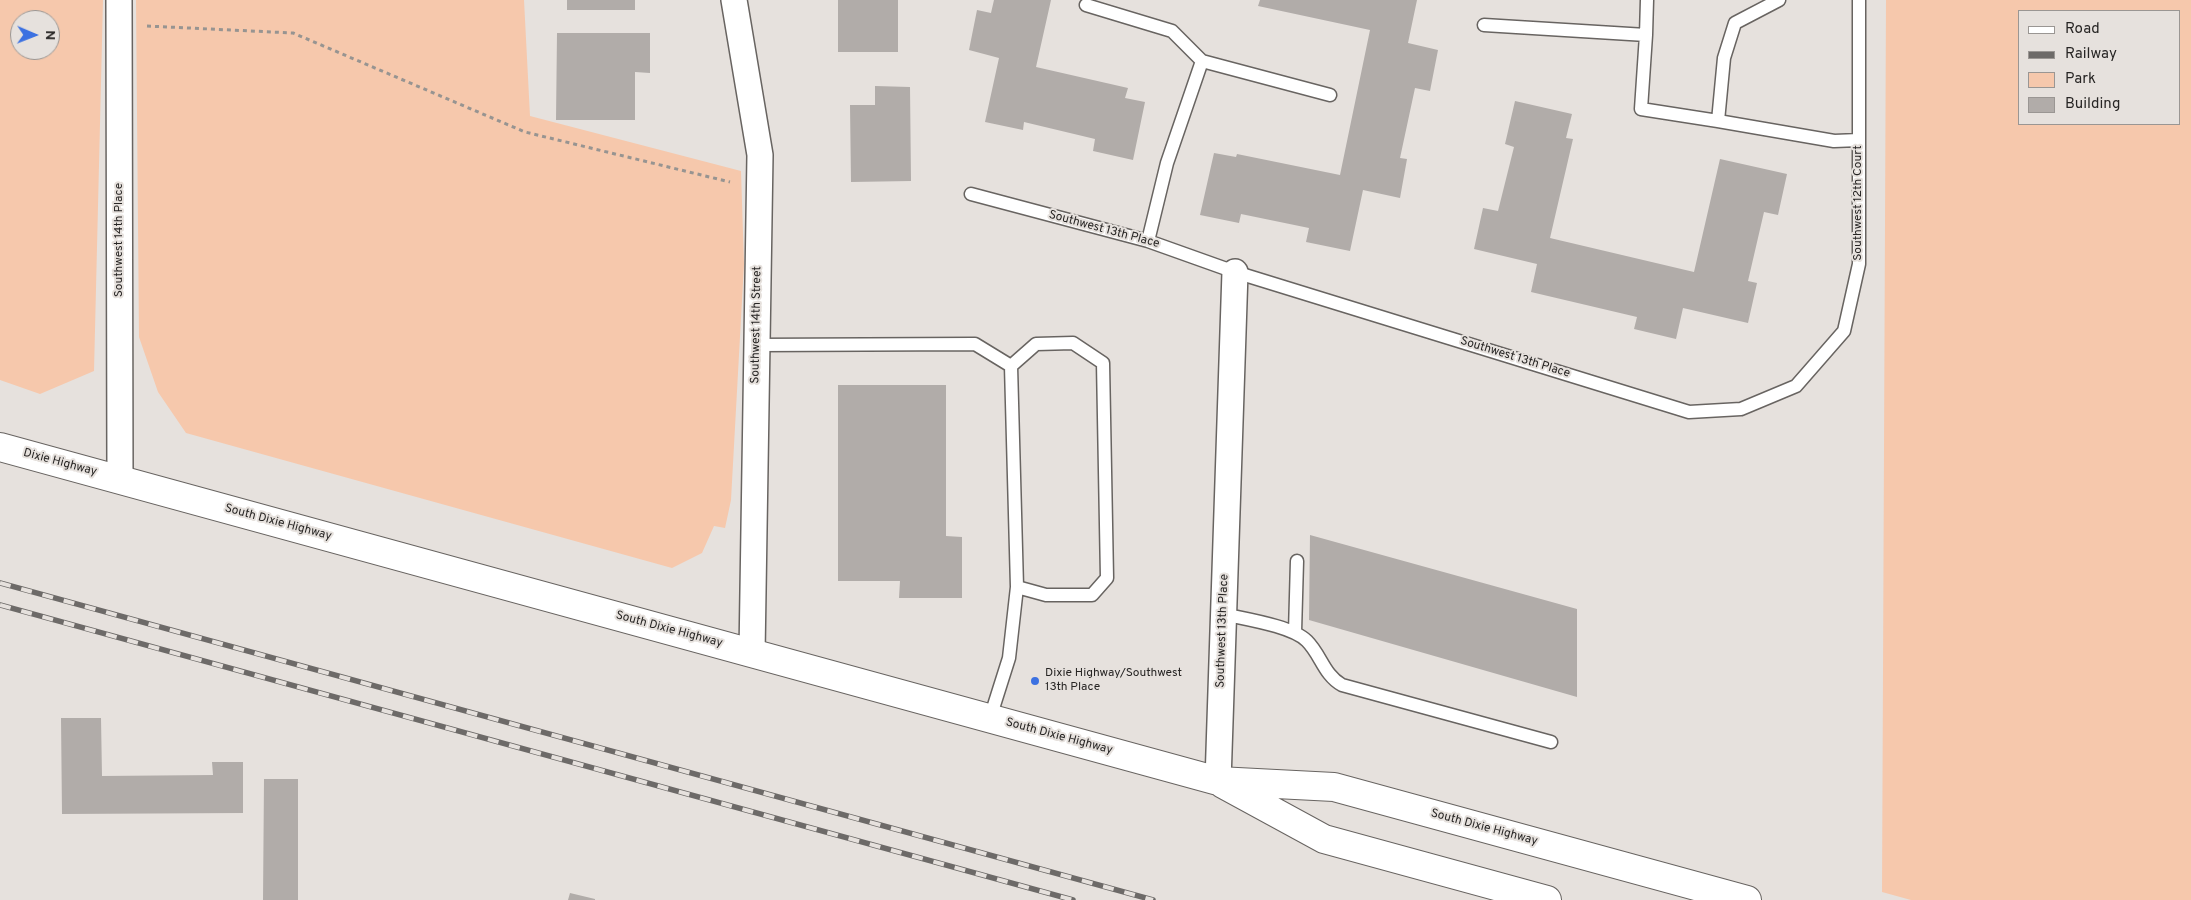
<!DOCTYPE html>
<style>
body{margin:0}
#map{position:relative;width:2191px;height:900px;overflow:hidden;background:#e6e1dd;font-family:Overpass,sans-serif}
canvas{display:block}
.legend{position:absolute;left:2018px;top:10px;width:162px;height:115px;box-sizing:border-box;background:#e6e1dd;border:1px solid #9a9693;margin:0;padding:6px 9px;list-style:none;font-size:15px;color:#272524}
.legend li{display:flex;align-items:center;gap:10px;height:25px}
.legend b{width:25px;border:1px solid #9a9693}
.north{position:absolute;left:10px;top:10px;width:50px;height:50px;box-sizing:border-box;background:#e6e1dd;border:1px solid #9a9693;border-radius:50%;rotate:91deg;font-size:14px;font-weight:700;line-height:20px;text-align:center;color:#272524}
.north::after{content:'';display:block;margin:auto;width:18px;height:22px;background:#3c71e1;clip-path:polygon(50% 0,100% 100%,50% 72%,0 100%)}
</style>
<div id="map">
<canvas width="2191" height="900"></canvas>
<ul class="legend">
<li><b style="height:6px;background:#fff"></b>Road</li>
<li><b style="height:6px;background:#6d6a68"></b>Railway</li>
<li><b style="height:14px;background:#f6c8ac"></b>Park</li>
<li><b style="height:14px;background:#b1aca9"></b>Building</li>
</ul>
<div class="north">N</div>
</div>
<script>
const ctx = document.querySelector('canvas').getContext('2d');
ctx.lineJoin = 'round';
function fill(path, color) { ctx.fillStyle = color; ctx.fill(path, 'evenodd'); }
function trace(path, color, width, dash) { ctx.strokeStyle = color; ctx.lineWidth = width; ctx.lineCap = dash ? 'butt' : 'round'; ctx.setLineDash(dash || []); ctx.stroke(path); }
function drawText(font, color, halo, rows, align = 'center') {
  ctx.font = font + ' Overpass,sans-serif'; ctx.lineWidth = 4; ctx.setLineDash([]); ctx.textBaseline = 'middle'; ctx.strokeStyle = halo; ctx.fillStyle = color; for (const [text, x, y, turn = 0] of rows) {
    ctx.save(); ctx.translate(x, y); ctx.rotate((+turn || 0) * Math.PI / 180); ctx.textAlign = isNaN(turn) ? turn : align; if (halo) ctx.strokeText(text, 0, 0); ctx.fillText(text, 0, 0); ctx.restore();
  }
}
const green = new Path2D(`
 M0 0H103L94 371 40 394 0 380ZM20 20H50V50H20Z
 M136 0H524L530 116 741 171 744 264 731 500 725 528 714 526 702 553 672 568 186 433 158 392 139 337Z
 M1886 0H2191V900H1911L1882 892ZM2180 11V124H2020V11Z`);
const building = new Path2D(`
 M567 0H635V10H567Z
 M838 0H898V52H838Z
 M994 0H1051L1036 67 1128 88 1125 98 1145 102 1133 160 1093 151 1095 139 1024 122 1023 130 985 122 999 58 969 50 977 10 991 13Z
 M1260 0H1417L1408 43 1438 50 1430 91 1415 88 1400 158 1407 159 1400 198 1363 190 1350 251 1306 242 1309 228 1241 214 1239 223 1200 215 1214 153 1236 157 1237 154 1340 175 1370 30 1258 6Z
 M557 33H650V73L635 72V120H556Z
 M875 86 910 87 911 181 851 182 850 105H875Z
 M1515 101 1572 114 1566 138 1573 139 1550 238 1694 272 1720 159 1787 174 1778 215 1764 212 1748 281 1757 283 1748 323 1683 308 1676 339 1634 329 1637 317 1531 292 1537 264 1474 249 1483 208 1498 211 1514 147 1505 144Z
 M838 385H946V536L962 537V598H899L900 581H838Z
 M1310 535 1577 609V697L1309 620Z
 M61 718H101L102 776 213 775 212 762H243V813L62 814Z
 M264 779H298V900H263Z
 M570 893 595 899V900H568Z`);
const path = new Path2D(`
 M147 26 293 33 525 132 730 182`);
const service = new Path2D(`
 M1086 5 1172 31 1202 61
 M1484 25 1646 35 1641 109 1718 121 1724 58 1735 23 1779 0
 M1646 35 1647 0
 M1718 121 1834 141 1859 140
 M971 194 1148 241 1235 272 1689 412 1741 409 1796 386 1844 331 1859 264V0
 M1148 241 1167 163 1202 61 1330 95
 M757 345 975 344 1011 366 1017 587 1009 658 990 718
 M1011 366 1036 344 1073 343 1103 363 1107 578 1092 595H1046L1017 587
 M1223 614C1245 619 1292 626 1307 641 1321 655 1324 675 1342 685L1551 742
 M1295 632 1297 561`);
const minor = new Path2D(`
 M119 0 120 480
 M734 0 760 155 752 653
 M1218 781 1235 272`);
const secondary = new Path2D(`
 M0 447 1218 781 1334 787 1747 900
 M1223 784 1324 839 1547 900`);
const rail = new Path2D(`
 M0 583 1153 900
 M0 605 1073 900`);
const markers = [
 [1035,681,5,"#3c71e1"]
];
const streetNames = [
 ["Southwest 12th Court",1859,203,-90],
 ["Southwest 13th Place",1104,230,15],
 ["Southwest 14th Place",120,240,-90],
 ["Southwest 14th Street",757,325,-89],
 ["Southwest 13th Place",1515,358,17],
 ["Dixie Highway",60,463,15],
 ["South Dixie Highway",278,523,15],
 ["South Dixie Highway",669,630,15],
 ["Southwest 13th Place",1223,631,-88],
 ["South Dixie Highway",1059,737,15],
 ["South Dixie Highway",1484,828,15]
];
const poiNames = [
 ["Dixie Highway/Southwest",1045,674],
 ["13th Place",1045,688]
];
fill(green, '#f6c8ac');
fill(building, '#b1aca9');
trace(service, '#686461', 15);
trace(minor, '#686461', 28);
trace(secondary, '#686461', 30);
trace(path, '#979491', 3, [4, 4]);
trace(service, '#fff', 12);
trace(minor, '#fff', 25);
trace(secondary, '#fff', 28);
trace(rail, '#6d6a68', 5.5);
trace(rail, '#e6e1dd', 4, [11]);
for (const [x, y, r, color] of markers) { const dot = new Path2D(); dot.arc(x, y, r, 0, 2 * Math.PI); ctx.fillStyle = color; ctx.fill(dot); trace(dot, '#e6e1dd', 2); }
drawText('12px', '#272524', '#e6e1dd', streetNames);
drawText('12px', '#272524', '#e6e1dd', poiNames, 'left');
</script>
